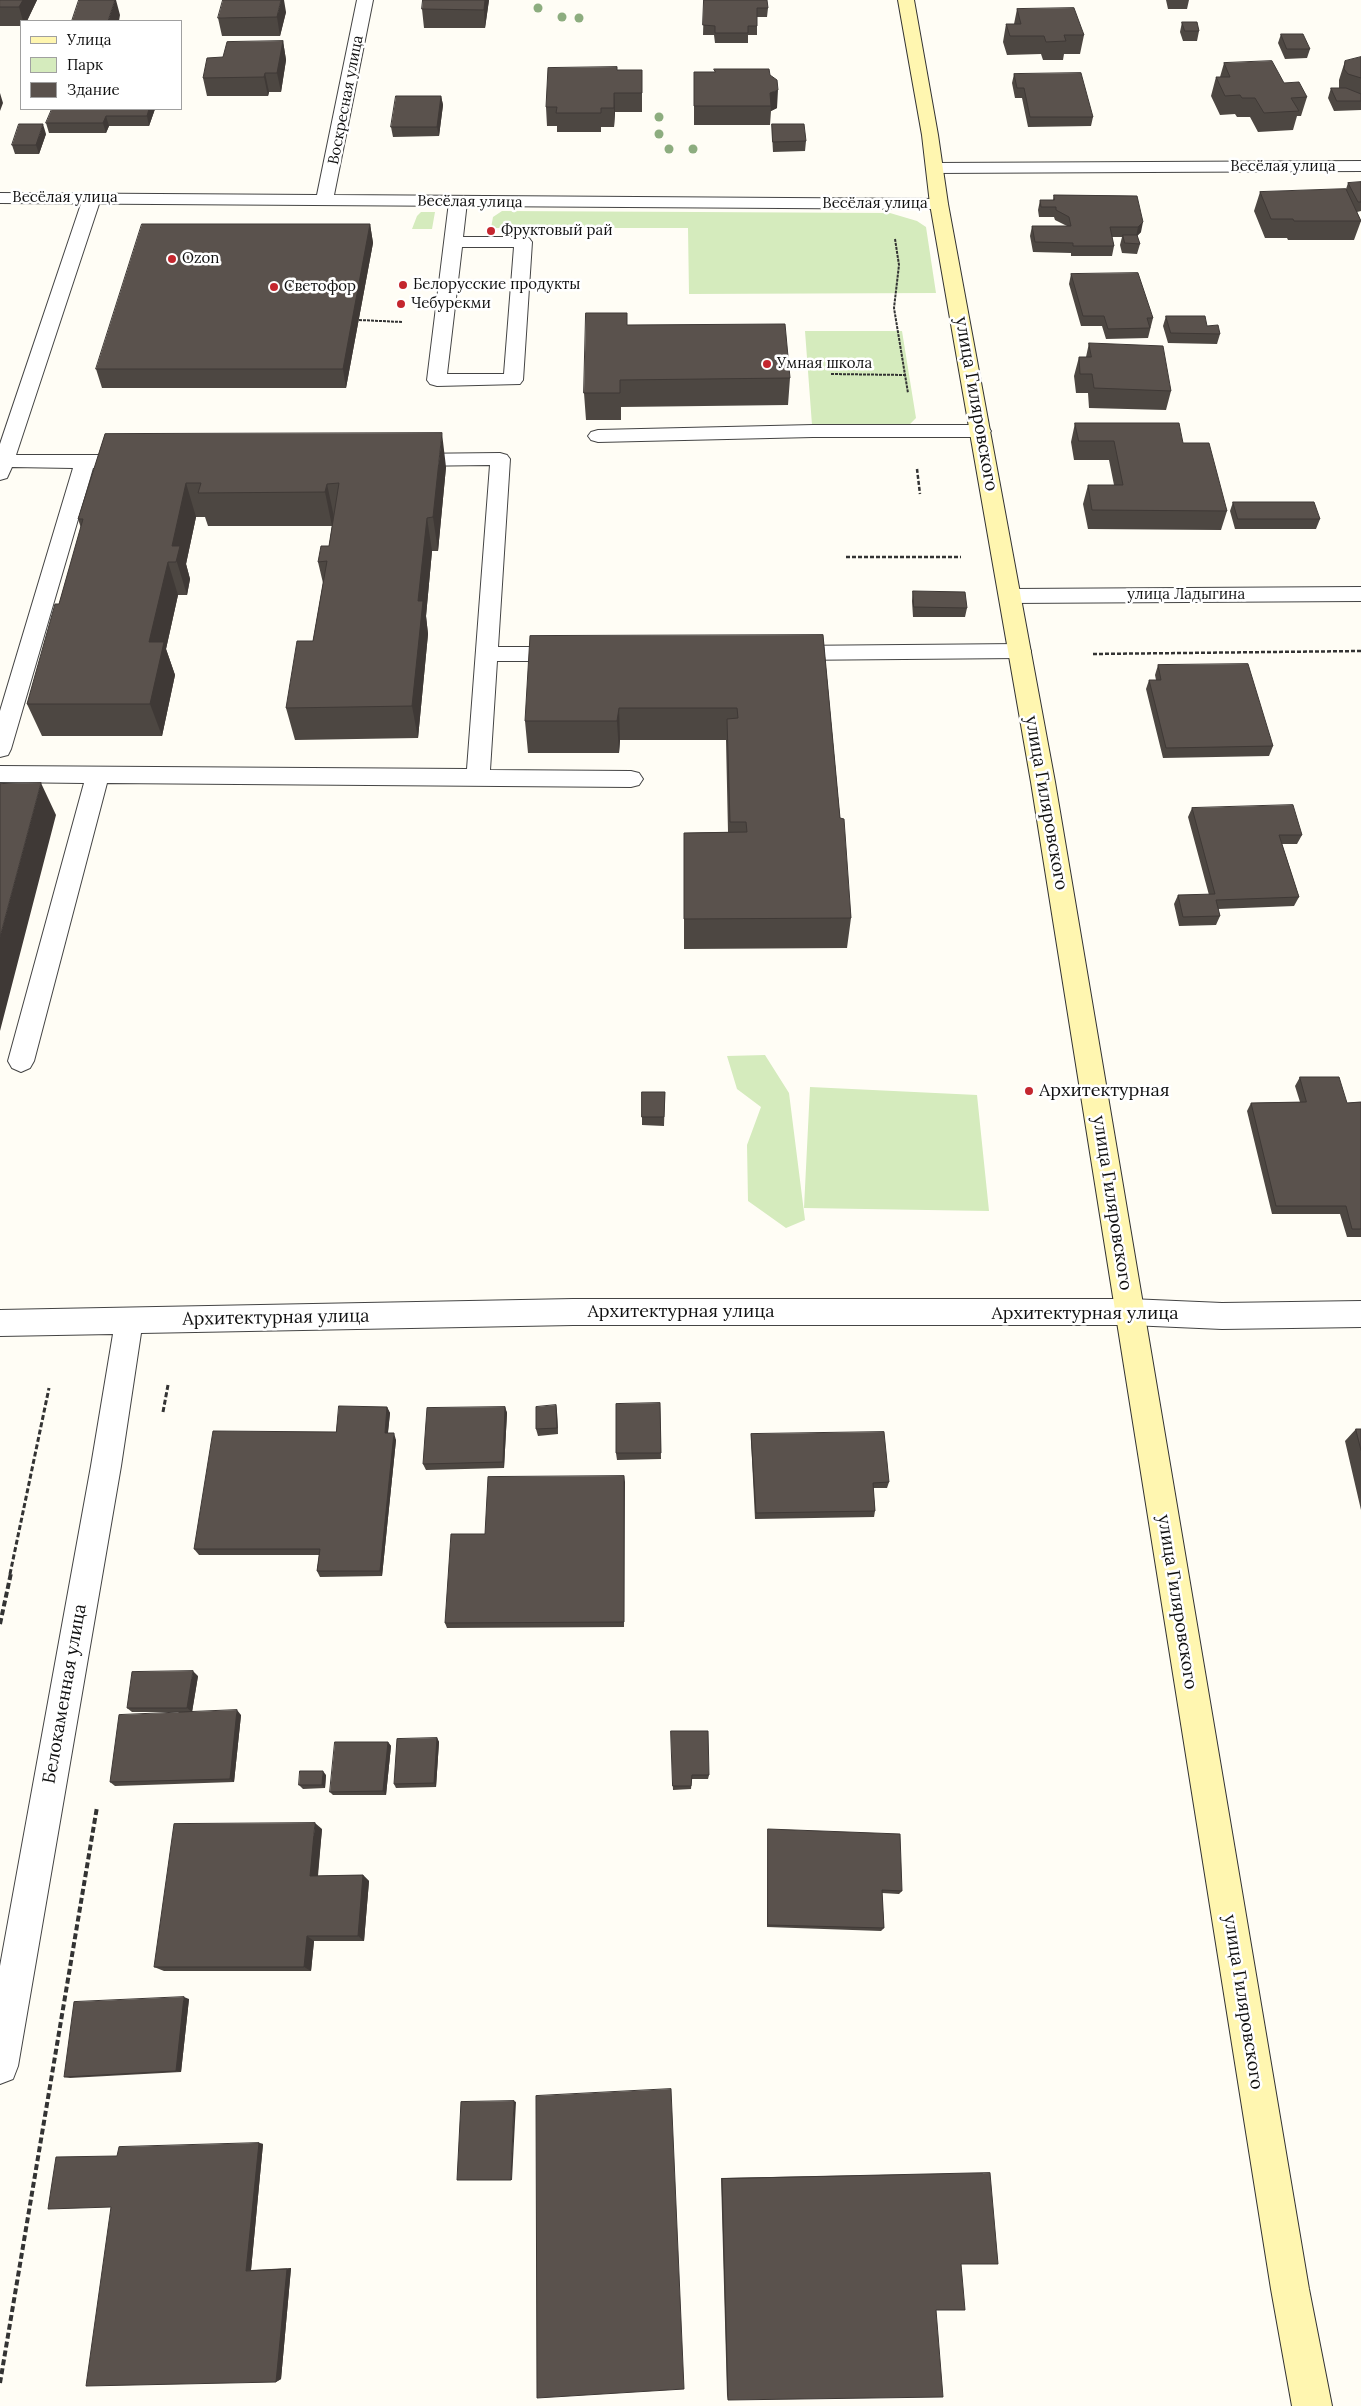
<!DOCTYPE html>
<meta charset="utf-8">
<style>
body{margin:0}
#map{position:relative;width:1361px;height:2406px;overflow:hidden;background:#fffdf5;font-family:Lora,serif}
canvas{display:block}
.legend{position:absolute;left:20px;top:20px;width:162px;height:90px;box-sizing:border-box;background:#fff;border:1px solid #a0a0a0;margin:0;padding:6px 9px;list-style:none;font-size:15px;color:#111}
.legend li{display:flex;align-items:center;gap:10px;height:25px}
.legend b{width:25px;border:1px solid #a0a0a0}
</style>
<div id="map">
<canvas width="1361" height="2406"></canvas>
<ul class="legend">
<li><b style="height:6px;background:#fff6b0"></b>Улица</li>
<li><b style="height:14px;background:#d5ebbd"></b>Парк</li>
<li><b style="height:14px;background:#5a524d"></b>Здание</li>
</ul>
</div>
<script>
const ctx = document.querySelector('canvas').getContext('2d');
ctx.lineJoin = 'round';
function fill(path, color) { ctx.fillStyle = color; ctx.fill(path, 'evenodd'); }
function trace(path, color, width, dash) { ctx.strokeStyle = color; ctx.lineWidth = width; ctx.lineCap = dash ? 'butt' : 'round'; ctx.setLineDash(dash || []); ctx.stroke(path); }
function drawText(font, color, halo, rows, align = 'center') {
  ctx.font = font + ' Lora,serif'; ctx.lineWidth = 5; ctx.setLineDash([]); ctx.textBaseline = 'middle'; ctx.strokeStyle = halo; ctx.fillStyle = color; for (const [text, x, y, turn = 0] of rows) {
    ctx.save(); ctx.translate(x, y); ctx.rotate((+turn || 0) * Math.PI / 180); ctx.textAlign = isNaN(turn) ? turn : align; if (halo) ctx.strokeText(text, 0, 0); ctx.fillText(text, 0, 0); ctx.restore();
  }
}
const green = new Path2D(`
 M502 211 890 213 917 221 926 227 936 293 689 294 688 228H491L493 217Z
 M421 212H435L432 229H412L417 216Z
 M805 331H902L916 418 910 424 888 426 812 425Z
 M765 1055 789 1093 805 1220 786 1228 748 1201 747 1145 761 1107 737 1089 727 1056Z
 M810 1087 977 1095 989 1211 804 1208Z`);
const pathFar3 = new Path2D(`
 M895 239 899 265 894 308 908 393
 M359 320 402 322
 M831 374 905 375`);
const pathFar2 = new Path2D(`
 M917 469 920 494
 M846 557H961
 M1093 654 1361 651`);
const pathFar1 = new Path2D(`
 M163 1412 168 1385
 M10 1574 49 1388`);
const path = new Path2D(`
 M0 1624 11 1573
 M0 2383 97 1807`);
const lane = new Path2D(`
 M92 193 98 194 101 198 16 455H134L141 457 144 461 141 465 93 468 11 749 8 755 0 757V711L73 468 12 467 7 478 0 480V444L83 198 86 194Z
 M458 197 464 198 467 202 463 237H523L529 238 532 242 523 380 520 384 437 386 430 384 427 380 449 202 452 198ZM462 247H514L504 374H447Z
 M813 425H981L988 427 991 431 988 435 981 437H813L598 442 591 440 588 436 591 432 598 430Z
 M500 453 507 455 510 459 498 647H565L573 649 576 654 573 659 565 661H497L490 770 631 771 639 773 643 779 639 785 631 787 107 783 34 1061 30 1068 21 1072 12 1068 8 1061 84 783 0 782V766L467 769 490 465 407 466 400 464 397 460 400 456 407 454Z
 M1020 644 1028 646 1031 651 1028 656 1020 658 788 660 780 658 777 653 780 648 788 646Z`);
const street = new Path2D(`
 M357 0H373L334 195 939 199 945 200 948 204 945 208 939 209 0 203V193L317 195Z
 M1361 161V171L935 173 929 172 927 168 929 164 935 163Z
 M1361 587V601L1011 603 1003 601 1000 596 1003 591 1011 589Z
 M573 1299H1130L1222 1303 1361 1301V1327L1222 1329 1130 1325H573L141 1333 121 1466 18 2066 13 2079 0 2084V1966L91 1466 113 1334 0 1336V1310Z`);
const secondary = new Path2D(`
 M898 0H914L938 135 948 204 1055 782 1309 2289 1332 2406H1292L1271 2289 1031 782 930 204 922 135Z`);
const trees = [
 [538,8],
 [562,17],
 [579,18],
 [659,117],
 [659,134],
 [669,149],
 [693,149]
];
const wall = new Path2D(`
 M0 0H37L27 21H21V26H0Z
 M489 0 485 28H424L422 9Z
 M704 0 768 8 767 17H757V35H748V43H715L714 35H703Z
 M1166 0H1189L1187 9H1168Z
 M1017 9 1084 35 1080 54H1064L1063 60H1043L1041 54 1007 55 1003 42 1006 24H1014Z
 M286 12 280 36H222L218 18Z
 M1182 22 1199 31 1197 41H1183L1180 32Z
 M1281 34 1310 49 1307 58 1285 59 1278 43Z
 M283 41 286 60 281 92H269L268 96H207L203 78 223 57Z
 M1361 57V110L1334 111 1328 98 1331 88H1339V80L1345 61Z
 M1224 63 1284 83 1307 97 1301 116H1297L1293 130 1258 132 1250 117H1237L1235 114 1220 115 1211 96 1216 77H1220Z
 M617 70 642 89V112H615L614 127H601V132H557V126H547L546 107Z
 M694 72 770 75 777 108 771 111 770 125H694Z
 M1014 74 1093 117 1091 126 1028 127 1022 98H1015L1012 83Z
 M441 96 443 105 439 136 393 137 391 127Z
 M155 109 149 126H109L106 133H49L46 123Z
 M772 124 806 141 805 151 773 152 772 134Z
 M46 134 39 154H15L12 145Z
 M1361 182V211L1357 212 1361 221 1354 240H1288L1287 238H1265L1254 211 1260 192 1346 189 1348 183Z
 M1054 195 1137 196 1141 232 1137 236 1140 244 1137 254 1122 253 1120 245 1122 237H1112L1114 246 1112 256H1071V253L1033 252 1030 236 1032 226H1067L1055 220 1054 217H1039L1038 210 1040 200H1053Z
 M370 224 373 243 346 388H102L96 369Z
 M1071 274 1153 318 1148 338 1106 339 1102 326H1081L1069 284Z
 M1166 316 1207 326 1220 334 1217 344 1168 343 1163 326Z
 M628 325 790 378 788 405 621 407V420H586L584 393Z
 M1089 343 1171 391 1166 410 1089 408 1088 393H1076L1074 376 1079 357H1086Z
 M1075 423 1183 443 1227 511 1221 530 1088 529 1083 504 1088 485H1114L1109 460H1074L1071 442Z
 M105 434 446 467 438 551H432L426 616 428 634 418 738 295 740 286 708 313 641 323 583 318 562 329 546 332 526H208L205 517H196L186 564 190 579 187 595H178L166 649 175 675 162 736H42L27 704 59 604 81 528 78 519Z
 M1233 502 1320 519 1316 529H1235L1230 511Z
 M913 591 967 608 965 617H913L912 601Z
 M823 635 840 818 851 918 847 948 684 949V833L728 832 726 740H620L619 753H528L525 721Z
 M1158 665 1273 746 1269 756 1163 758 1146 689 1149 680H1156L1155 675Z
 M1192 808 1302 835 1297 844H1282L1299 897 1294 906 1218 909 1220 916 1216 925 1179 926 1174 904 1178 895H1209L1188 817Z
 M1300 1077 1347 1103 1361 1102V1237H1347L1340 1214H1272L1247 1111 1251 1103 1300 1102 1295 1086Z
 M665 1092 664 1126 642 1125V1117Z
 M660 1403 661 1459 617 1460 616 1453Z
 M556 1405 557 1412 558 1434 538 1436 536 1429Z
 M387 1407 390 1413 388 1433 396 1440 382 1576 320 1577 317 1571 319 1555H199L194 1549 336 1432Z
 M505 1407 507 1413 504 1468 426 1470 423 1464Z
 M1356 1429H1361V1510L1345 1441Z
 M751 1434 889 1482 887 1488H873L875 1511 874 1517 755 1519 751 1440Z
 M624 1476V1627L447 1628 445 1623 485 1534Z
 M198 1676 192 1712 241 1715 234 1782 115 1786 110 1782 179 1712H132L127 1708Z
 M671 1731 709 1775 708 1779H692L691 1789 673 1790Z
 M437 1738 439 1742 436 1787 396 1788 394 1784Z
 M388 1742 391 1746 386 1795H333L330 1792Z
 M326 1775 325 1788 303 1789 299 1785Z
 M322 1829 318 1876 363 1875 369 1881 364 1941H314L311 1971H164L154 1967Z
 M768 1829 902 1891 899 1894 882 1893 884 1928 881 1931 767 1927 768 1832Z
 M189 1999 181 2072 70 2078 64 2077Z
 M259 2143 263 2144 251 2270 291 2268 281 2379 276 2382 117 2156Z
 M983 2173 961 2264 936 2310 728 2400 727 2395 721 2178Z`);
const shadedWall = new Path2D(`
 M23 0H37L27 21H23L19 7Z
 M115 0H116L120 15 119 21H108Z
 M281 0H284L286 12 280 36 277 17Z
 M485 0H489L485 28 484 10Z
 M283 41 286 60 281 92 277 73Z
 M265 73 269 92 268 96 264 77Z
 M778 90 777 108 771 111 770 93Z
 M0 93 3 103 0 111Z
 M614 93 615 112 614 127Z
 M441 96 443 105 439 136 437 127Z
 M149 109H155L149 126 147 116Z
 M106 116 109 126 106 133 103 123Z
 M43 124 46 134 39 154 36 145Z
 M1143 222 1141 232 1136 237 1138 227Z
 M370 224 373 243 346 388 343 369Z
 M442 433 446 467 438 551 433 517Z
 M186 483 196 517 186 564 190 579 187 595 172 546Z
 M327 484 334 517 332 526 325 492Z
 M427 518 432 551 426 616 428 634 418 738 412 706 418 601Z
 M168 562 178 595 166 649 175 675 162 736 150 704 149 642Z
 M619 708 620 740 619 753 617 721Z
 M41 783 56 815 0 1031V937Z
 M556 1405 557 1412 558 1434 557 1428Z
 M387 1407 390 1413 387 1440 385 1433Z
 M505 1407 507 1413 504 1468 503 1462Z
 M394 1433 396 1440 382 1576 380 1571Z
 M624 1476 625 1482 624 1627Z
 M193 1671 198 1676 192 1712 187 1708Z
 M237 1710 241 1715 234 1782 230 1779Z
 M437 1738 439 1742 436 1787 434 1783Z
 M388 1742 391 1746 386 1795 383 1791Z
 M323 1771 326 1775 325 1788 322 1785Z
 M315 1823 322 1829 317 1881 310 1876Z
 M363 1875 369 1881 364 1941 358 1936Z
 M307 1936 314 1941 311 1971 304 1967Z
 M184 1997 189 1999 181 2072 176 2071Z
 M514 2101 516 2102 512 2180H511Z
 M259 2143 263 2144 251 2270 246 2271Z
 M291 2268 281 2379 276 2382 287 2269Z`);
const building = new Path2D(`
 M0 0H23L19 7H0Z
 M79 0H115L108 21H72Z
 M223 0H281L277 17 218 18Z
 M423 0H485L484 10 422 9Z
 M704 0H767L768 8H757V26H748V33H715V26L703 25Z
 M1074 8 1084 35H1064L1066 41 1046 42 1044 36H1010L1006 24H1021L1017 9Z
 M1182 22H1197L1199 31H1185Z
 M1281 34H1303L1310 49H1287Z
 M283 41 277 73H265L264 77 203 78 207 58 223 57 227 42Z
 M1361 57V78L1348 74 1344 69 1345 61Z
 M1272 61 1284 83 1299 82 1307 97 1291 98 1299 111 1264 113 1255 98H1242L1240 95 1225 96 1216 77H1230L1224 63Z
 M617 67V70H642V93H614V108H601V113H556L557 107H546L548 68Z
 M714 69H769L770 75 777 80 778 90 770 93 771 106H694V72H715Z
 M1081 73 1093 117H1030L1024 88H1017L1014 74Z
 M1331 88H1346L1361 94V101H1337Z
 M396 96H441L437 127H391Z
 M52 109H149L147 116H106L103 123H46Z
 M19 124H43L36 145H12Z
 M772 124H804L806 141 773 142Z
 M1361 182V202H1358L1348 183Z
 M1346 189 1361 221H1294L1293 219H1271L1260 192Z
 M1054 195 1137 196 1143 222 1138 227H1110L1114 246H1073V243L1035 242 1032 226H1071L1069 217 1056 210V207H1041L1040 200H1054Z
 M142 224H370L343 369H96Z
 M1123 235H1137L1140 244 1125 243Z
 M1138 273 1153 318H1147L1150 328 1108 329 1104 316H1083L1071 274Z
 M586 313H627V325L785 324 790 378 620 380V393H584Z
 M1166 316H1205L1207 326 1218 325 1220 334 1171 333Z
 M1089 343 1163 346 1171 391 1094 388 1092 374H1080L1079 357H1091Z
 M1075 423H1179L1183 443H1209L1227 511 1092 510 1088 485H1123L1114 441H1079Z
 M442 433 433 517 427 518 418 601H423L412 706 286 708 297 641H313L327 561 318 562 321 546H329L339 483 327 484 325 492 198 493 201 483H186L172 546H180L176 562H168L149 642H164L150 704H27L55 604H59L83 519H78L105 434Z
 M1233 502H1314L1320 519H1238Z
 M913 591 965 592 967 608 914 607Z
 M823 635 840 818 844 819 851 918 684 919V833L747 832 746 822H730L727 719 738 718 737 708H619L617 721H525L530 636Z
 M1248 664 1273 746 1166 748 1149 680H1161L1158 665Z
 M41 783 0 937V784Z
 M1293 805 1302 835H1279L1299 897 1216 900 1220 916 1183 917 1178 895 1215 894 1192 808Z
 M1300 1077H1339L1347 1103 1361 1102V1229H1352L1346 1206H1276L1251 1103 1306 1102Z
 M642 1092H665L664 1117H642Z
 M660 1403 661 1453H616V1404Z
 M556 1405 557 1428 536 1429V1407Z
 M339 1406 387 1407 385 1433H394L380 1571H317L320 1549H194L213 1431 336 1432Z
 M505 1407 503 1462 423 1464 427 1408Z
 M1356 1429H1361V1450Z
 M884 1432 889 1482 873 1483 875 1511 756 1513 751 1434Z
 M624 1476V1622L445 1623 451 1534H485L488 1477Z
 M193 1671 187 1708H127L132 1672Z
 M237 1710 230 1779 110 1782 119 1715Z
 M671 1731H708L709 1775H692L691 1786H673Z
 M437 1738 434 1783 394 1784 397 1739Z
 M335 1742H388L383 1791 330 1792Z
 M300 1771H323L322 1785H299Z
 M315 1823 310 1876 363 1875 358 1936H307L304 1967H154L174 1824Z
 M768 1829 900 1834 902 1891 882 1890 884 1928 768 1925Z
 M184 1997 176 2071 64 2077 74 2002Z
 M671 2089 684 2389 537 2398 536 2096Z
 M514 2101 511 2180H457L461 2102Z
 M259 2143 246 2271 287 2269 276 2382 86 2386 111 2207 48 2209 56 2157 117 2156 119 2147Z
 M990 2173 998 2264H961L965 2310H936L943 2397 728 2400 722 2179Z`);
const markers = [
 [491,231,5,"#c4262e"],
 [172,259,5,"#c4262e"],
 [403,285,5,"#c4262e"],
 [274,287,5,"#c4262e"],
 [401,304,5,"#c4262e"],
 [767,364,5,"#c4262e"],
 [1029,1091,5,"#c4262e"]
];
const farStreetnames = [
 ["Воскресная улица",346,100,-79],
 ["Весёлая улица",1283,167],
 ["Весёлая улица",65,198],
 ["Весёлая улица",470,202,1],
 ["Весёлая улица",875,204],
 ["улица Ладыгина",1186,595]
];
const farPoinames = [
 ["Фруктовый рай",501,231],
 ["Ozon",182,259],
 ["Белорусские продукты",413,285],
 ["Светофор",284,287],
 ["Чебурекми",411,304],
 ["Умная школа",777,364]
];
const streetNames = [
 ["улица Гиляровского",976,404,80],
 ["улица Гиляровского",1046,803,80],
 ["улица Гиляровского",1112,1203,81],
 ["Архитектурная улица",681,1312],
 ["Архитектурная улица",1085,1314],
 ["Архитектурная улица",276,1318,-1],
 ["улица Гиляровского",1177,1602,81],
 ["Белокаменная улица",65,1694,-80],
 ["улица Гиляровского",1243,2002,81]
];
const poiNames = [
 ["Архитектурная",1039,1091]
];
fill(green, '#d5ebbd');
trace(lane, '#444', 2);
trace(street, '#444', 2);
trace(secondary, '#333', 2);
trace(pathFar3, '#333', 2, [3, 1]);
trace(pathFar2, '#333', 2.5, [4, 2]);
trace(pathFar1, '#333', 3, [5, 2.5]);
trace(path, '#333', 4, [6, 3]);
fill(lane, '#fff');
fill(street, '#fff');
fill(secondary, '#fff6b0');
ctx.fillStyle = '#8dad7f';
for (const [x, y] of trees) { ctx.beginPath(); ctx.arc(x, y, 4.5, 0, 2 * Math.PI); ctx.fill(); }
fill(wall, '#4d4742');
fill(shadedWall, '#3f3936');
fill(building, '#5a524d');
trace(building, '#3f3936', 1);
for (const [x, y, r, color] of markers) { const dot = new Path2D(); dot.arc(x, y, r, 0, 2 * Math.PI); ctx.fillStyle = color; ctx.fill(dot); trace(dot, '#fff', 2); }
drawText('15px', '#111', '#fff', farStreetnames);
drawText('15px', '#111', '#fff', farPoinames, 'left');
drawText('18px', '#111', '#fff', streetNames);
drawText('18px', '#111', '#fff', poiNames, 'left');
</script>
